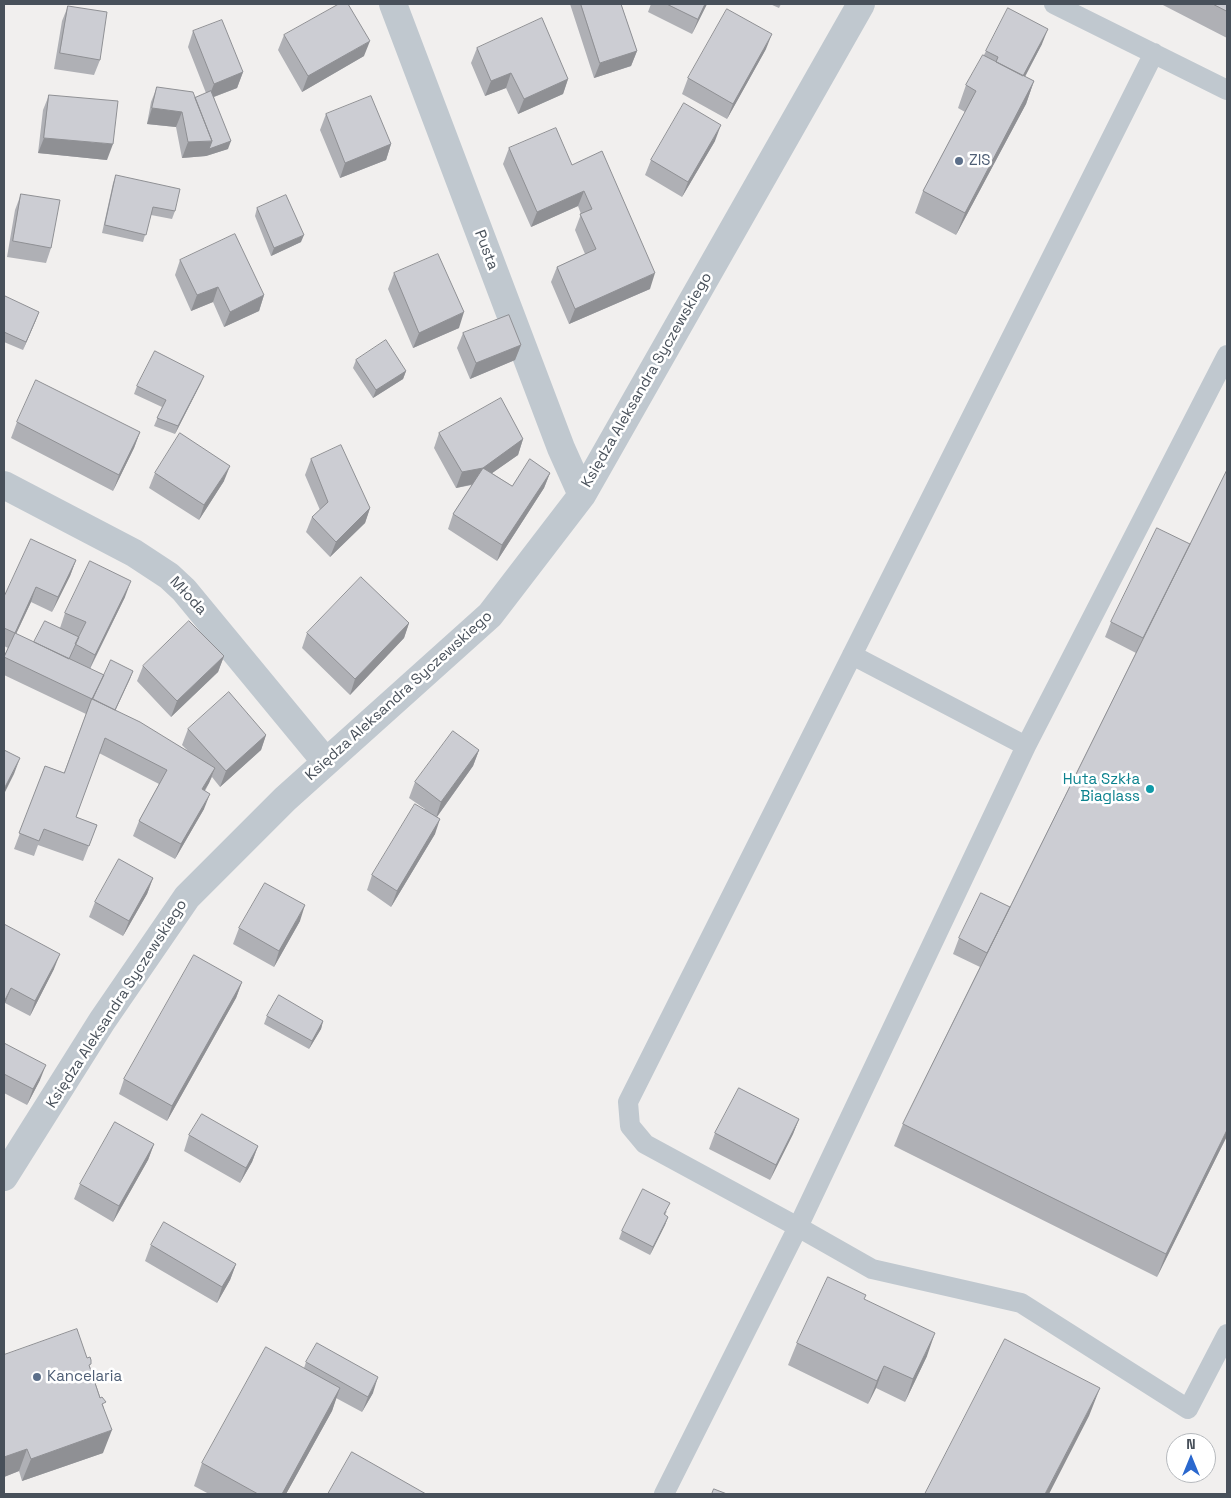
<!DOCTYPE html>
<meta charset="utf-8">
<style>
body{margin:0}
#map{position:relative;width:1231px;height:1498px;overflow:hidden;background:#f1efee;font-family:"Space Grotesk",sans-serif}
canvas{display:block}
.frame{position:absolute;inset:0;border:5px solid #48505a;pointer-events:none}
.north{position:absolute;left:1166px;top:1433px;width:50px;height:50px;box-sizing:border-box;background:#fff;border:1px solid #b6b9bd;border-radius:50%;rotate:0deg;font-size:14px;font-weight:700;line-height:20px;text-align:center;color:#48505a}
.north::after{content:'';display:block;margin:auto;width:18px;height:22px;background:#2b68ce;clip-path:polygon(50% 0,100% 100%,50% 72%,0 100%)}
</style>
<div id="map">
<canvas width="1231" height="1498"></canvas>
<div class="frame"></div>
<div class="north">N</div>
</div>
<script>
const ctx = document.querySelector('canvas').getContext('2d');
ctx.lineJoin = 'round';
function trace(path, color, width, dash) { ctx.strokeStyle = color; ctx.lineWidth = width; ctx.lineCap = dash ? 'butt' : 'round'; ctx.setLineDash(dash || []); ctx.stroke(path); }
function fill(path, color) { ctx.fillStyle = color; ctx.fill(path, 'evenodd'); }
function drawText(font, color, halo, rows, align = 'center') {
  ctx.font = font + ' "Space Grotesk",sans-serif'; ctx.lineWidth = 5; ctx.setLineDash([]); ctx.textBaseline = 'middle'; ctx.strokeStyle = halo; ctx.fillStyle = color; for (const [text, x, y, turn = 0] of rows) {
    ctx.save(); ctx.translate(x, y); ctx.rotate((+turn || 0) * Math.PI / 180); ctx.textAlign = isNaN(turn) ? turn : align; if (halo) ctx.strokeText(text, 0, 0); ctx.fillText(text, 0, 0); ctx.restore();
  }
}
const service = new Path2D(`
 M1054 4 1227 90
 M852 655 1026 746 1227 355
 M1026 746 798 1227 645 1144 630 1126 628 1102 1154 53
 M664 1494 798 1227 872 1269 1021 1303 1188 1409 1227 1334`);
const minor = new Path2D(`
 M393 4 561 448 582 495
 M4 485 134 553 169 576 184 590 326 762
 M4 1177 102 1021 187 897 285 799 490 615 582 495 861 4`);
const wall = new Path2D(`
 M570 4H621L637 51 631 66 594 78Z
 M651 4H707L692 34 648 12Z
 M770 4H781L779 8Z
 M1161 4H1227V38Z
 M68 6 100 60 94 75 54 69 62 21Z
 M193 31 243 72 237 88 214 97 228 149 206 156 182 158 176 127 147 124 151 102 157 87 195 98 206 93 188 47Z
 M284 35 364 56 302 92 278 50Z
 M1042 44 1025 77 1034 81 1026 104 956 235 915 213 923 191 965 112 958 108 966 85 984 55 986 51Z
 M477 48 568 79 563 94 518 114 506 88 485 96 471 63Z
 M766 49 727 119 682 94 688 78Z
 M49 95 107 160 38 153 43 110Z
 M326 114 391 144 386 160 340 178 320 130Z
 M715 141 682 197 645 175 651 160Z
 M509 148 572 165 650 289 569 324 551 282 557 267 585 254 575 230 581 214 578 206 531 227 503 164Z
 M116 175 175 211 172 219 151 215 143 242 102 233 113 183Z
 M21 194 51 248 46 263 7 257 15 210Z
 M257 208 301 242 271 256 255 216Z
 M180 260 264 295 259 311 224 327 213 302 191 311 175 275Z
 M394 273 459 328 413 348 388 289Z
 M4 298 36 320 23 350 4 342Z
 M463 333 521 345 515 360 470 379 457 348Z
 M356 360 406 371 403 379 373 398 353 368Z
 M201 383 175 434 154 426 162 407 134 394 137 386Z
 M17 422 140 432 134 448 113 491 11 438Z
 M439 433 523 439 518 455 492 473 512 486 550 473 544 488 497 561 448 529 453 514 472 485 456 488 434 448Z
 M311 459 370 508 365 523 330 557 306 532 312 517 320 510 305 475Z
 M1227 470V1136L1157 1277 894 1146 903 1124 980 967 953 954 959 938 1010 907 1136 653 1105 637 1111 622 1190 544Z
 M155 473 224 481 199 520 149 488Z
 M76 560 70 576 52 612 31 602 16 634 34 642 60 628 65 613 125 597 90 669 104 675 133 671 115 710 188 751 182 745 188 729 266 735 261 750 220 787 212 777 205 791 204 809 175 859 133 836 139 821 159 784 99 753 76 817 97 825 83 861 38 845 34 856 14 849 45 766 64 773 86 714 4 675V656L8 648 4 646V597Z
 M409 623 404 638 350 695 302 648 307 633Z
 M224 656 218 672 171 717 137 681 143 666Z
 M479 750 473 766 437 817 435 834 391 907 367 890 372 875 425 809 409 798 415 782Z
 M153 878 147 894 123 936 89 917 95 902Z
 M300 921 274 967 233 944 239 928Z
 M4 924 54 969 30 1016 5 1003Z
 M242 982 236 998 167 1121 119 1094 124 1079Z
 M267 1016 323 1021 321 1029 309 1049 264 1024Z
 M4 1043 40 1080 27 1105 4 1093Z
 M799 1119 793 1134 770 1180 709 1149 715 1133Z
 M189 1135 258 1146 252 1162 240 1183 184 1151Z
 M154 1144 148 1160 113 1222 74 1199 80 1184Z
 M667 1211 665 1215 668 1217 665 1225 650 1255 619 1239 622 1231Z
 M151 1245 236 1264 230 1280 217 1303 145 1261Z
 M797 1343 927 1356 905 1402 876 1388 868 1404 788 1365Z
 M4 1355 90 1367 104 1408 103 1453 22 1481 19 1471 4 1477Z
 M306 1362 373 1393 362 1412 336 1398 332 1411 286 1494H209L194 1486 202 1463 304 1368Z`);
const shadedWall = new Path2D(`
 M705 4H707L692 34 698 19Z
 M1048 29 1042 44 1014 97 1019 82Z
 M772 34 766 49 727 119 733 104Z
 M370 41 364 56 302 92 308 76Z
 M637 51 631 66 594 78 600 63Z
 M243 72 237 88 208 99 214 84Z
 M511 73 506 88 485 96 491 81Z
 M568 79 563 94 518 114 524 99Z
 M1034 81 1026 104 956 235 965 213Z
 M152 108 182 112 176 127 147 124Z
 M721 125 715 141 682 197 688 182Z
 M44 138 113 144 107 160 38 153Z
 M231 141 228 149 206 156 182 158 188 142Z
 M391 144 386 160 340 178 345 163Z
 M584 191 578 206 531 227 537 212Z
 M304 235 301 242 271 256 274 248Z
 M655 273 650 289 569 324 575 309Z
 M218 287 213 302 191 311 197 295Z
 M264 295 259 311 224 327 230 312Z
 M39 312 36 320 23 350 26 342Z
 M464 312 459 328 413 348 419 333Z
 M521 345 515 360 470 379 476 363Z
 M406 371 403 379 373 398 376 390Z
 M204 376 201 383 175 434 178 426Z
 M140 432 134 448 113 491 119 475Z
 M523 439 518 455 478 483 456 488 462 472Z
 M230 466 224 481 199 520 204 505Z
 M550 473 544 488 497 561 502 545Z
 M370 508 365 523 330 557 336 542Z
 M76 560 70 576 52 612 58 597Z
 M131 581 125 597 89 670 95 655Z
 M36 587 31 602 9 649 15 633Z
 M409 623 404 638 350 695 355 679Z
 M224 656 218 672 171 717 177 701Z
 M133 671 130 679 109 724 111 717Z
 M266 735 261 750 220 787 226 771Z
 M479 750 473 766 436 818 441 802Z
 M20 758 14 774 4 794V789Z
 M215 768 209 783 196 804 202 789Z
 M210 794 204 809 175 859 181 844Z
 M440 819 435 834 391 907 397 891Z
 M153 878 147 894 123 936 129 921Z
 M305 905 300 921 274 967 279 951Z
 M60 954 54 969 30 1016 35 1001Z
 M242 982 236 998 167 1121 172 1106Z
 M11 988 5 1003 4 1007V1002Z
 M323 1021 321 1029 309 1049 312 1041Z
 M46 1065 40 1080 27 1105 33 1089Z
 M799 1119 793 1134 770 1180 776 1165Z
 M1227 1130V1136L1157 1277 1166 1254Z
 M154 1144 148 1160 113 1222 119 1206Z
 M258 1146 252 1162 240 1183 246 1168Z
 M668 1217 665 1225 650 1255 653 1247Z
 M236 1264 230 1280 217 1303 222 1287Z
 M935 1333 927 1356 905 1402 913 1379Z
 M884 1366 876 1388 868 1404 877 1381Z
 M378 1377 373 1393 362 1412 368 1397Z
 M340 1388 332 1411 286 1494H282Z
 M1100 1388 1089 1416 1049 1494H1045Z
 M112 1430 103 1453 22 1481 31 1459Z
 M27 1449 19 1471 4 1477V1457Z`);
const building = new Path2D(`
 M339 4H348L370 41 308 76 284 35Z
 M581 4H621L637 51 600 63Z
 M667 4H705L698 19Z
 M1213 4H1227V11Z
 M68 6 107 12 100 60 60 53Z
 M1008 8 1048 29 1023 76 996 62 998 57 986 51Z
 M727 9 772 34 733 104 688 78Z
 M542 18 568 79 524 99 511 73 491 81 477 48Z
 M222 20 243 72 214 84 193 31Z
 M983 55 1034 81 965 213 923 191 976 91 966 85Z
 M157 87 193 92 212 141 188 142 182 112 152 108Z
 M211 91 231 141 209 149 212 141 195 98Z
 M49 95 118 101 113 144 44 138Z
 M371 96 391 144 345 163 326 114Z
 M684 103 721 125 688 182 651 160Z
 M556 128 572 165 602 151 655 273 575 309 557 267 596 249 580 214 592 209 584 191 537 212 509 148Z
 M116 175 180 189 175 211 153 207 146 235 105 225Z
 M21 194 60 200 51 248 13 241Z
 M286 195 304 235 274 248 257 208Z
 M235 234 264 295 230 312 218 287 197 295 180 260Z
 M438 254 464 312 419 333 394 273Z
 M5 296 39 312 26 342 4 332V298Z
 M509 315 521 345 476 363 463 333Z
 M386 340 406 371 376 390 356 360Z
 M155 351 204 376 178 426 157 418 166 400 137 386Z
 M36 380 140 432 119 475 17 422Z
 M501 398 523 439 483 468 462 472 439 433Z
 M180 433 230 466 204 505 155 473Z
 M341 445 370 508 336 542 312 517 328 502 311 459Z
 M530 459 550 473 502 545 453 514 483 468 512 486Z
 M1227 470V1130L1166 1254 903 1124Z
 M1157 528 1190 544 1143 638 1111 622Z
 M31 539 76 560 58 597 36 587 15 633 104 675 92 699 4 657 15 633 4 628V597Z
 M90 561 131 581 95 655 75 644 86 622 65 613Z
 M361 577 409 623 355 679 307 633Z
 M45 621 79 637 69 659 34 642Z
 M189 621 224 656 177 701 143 666Z
 M111 660 133 671 115 710 93 699Z
 M229 692 266 735 226 771 188 729Z
 M92 699 140 722 215 768 202 789 210 794 181 844 139 821 167 770 105 738 76 817 97 825 89 846 44 829 39 841 19 833 45 766 64 773Z
 M453 731 479 750 441 802 415 782Z
 M4 750 20 758 4 789Z
 M415 804 440 819 397 891 372 875Z
 M119 859 153 878 129 921 95 902Z
 M265 883 305 905 279 951 239 928Z
 M981 893 1010 907 987 953 959 938Z
 M4 924 60 954 35 1001 11 988 4 1002Z
 M194 955 242 982 172 1106 124 1079Z
 M279 995 323 1021 312 1041 267 1016Z
 M4 1043 46 1065 33 1089 4 1074Z
 M739 1088 799 1119 776 1165 715 1133Z
 M202 1114 258 1146 246 1168 189 1135Z
 M115 1122 154 1144 119 1206 80 1184Z
 M643 1189 670 1203 664 1214 668 1217 653 1247 622 1231Z
 M164 1222 236 1264 222 1287 151 1245Z
 M828 1277 866 1295 864 1299 935 1333 913 1379 884 1366 877 1381 797 1343Z
 M77 1329 87 1358 90 1357 91 1360V1364L89 1365 100 1398 102 1397 106 1402 102 1404 112 1430 31 1459 27 1449 4 1457V1355Z
 M1005 1339 1100 1388 1045 1494H925Z
 M317 1343 378 1377 368 1397 306 1362Z
 M266 1347 340 1388 282 1494H258L202 1463Z
 M352 1452 426 1494H328Z
 M714 1489 727 1494H712Z`);
const markers = [
 [959,161,5,"#5c6f8a"],
 [1150,789,5,"#0f9aa8"],
 [37,1377,5,"#5c6f8a"]
];
const serviceNames = [
 ["ZIS",969,161],
 ["Kancelaria",47,1377]
];
const streetNames = [
 ["Pusta",486,250,69],
 ["Księdza Aleksandra Syczewskiego",647,380,-60],
 ["Młoda",188,596,47],
 ["Księdza Aleksandra Syczewskiego",399,696,-42],
 ["Księdza Aleksandra Syczewskiego",117,1004,-57]
];
const cultureNames = [
 ["Huta Szkła",1140,780],
 ["Biaglass",1140,797]
];
trace(service, '#c0c8cf', 20);
trace(minor, '#c0c8cf', 28);
fill(wall, '#afb0b5');
fill(shadedWall, '#8f9094');
fill(building, '#cccdd3');
trace(building, '#8f9094', 1);
for (const [x, y, r, color] of markers) { const dot = new Path2D(); dot.arc(x, y, r, 0, 2 * Math.PI); ctx.fillStyle = color; ctx.fill(dot); trace(dot, '#fff', 2); }
drawText('15px', '#4e5e75', '#fff', serviceNames, 'left');
drawText('15px', '#48505a', '#fff', streetNames);
drawText('15px', '#0d838f', '#fff', cultureNames, 'right');
</script>
